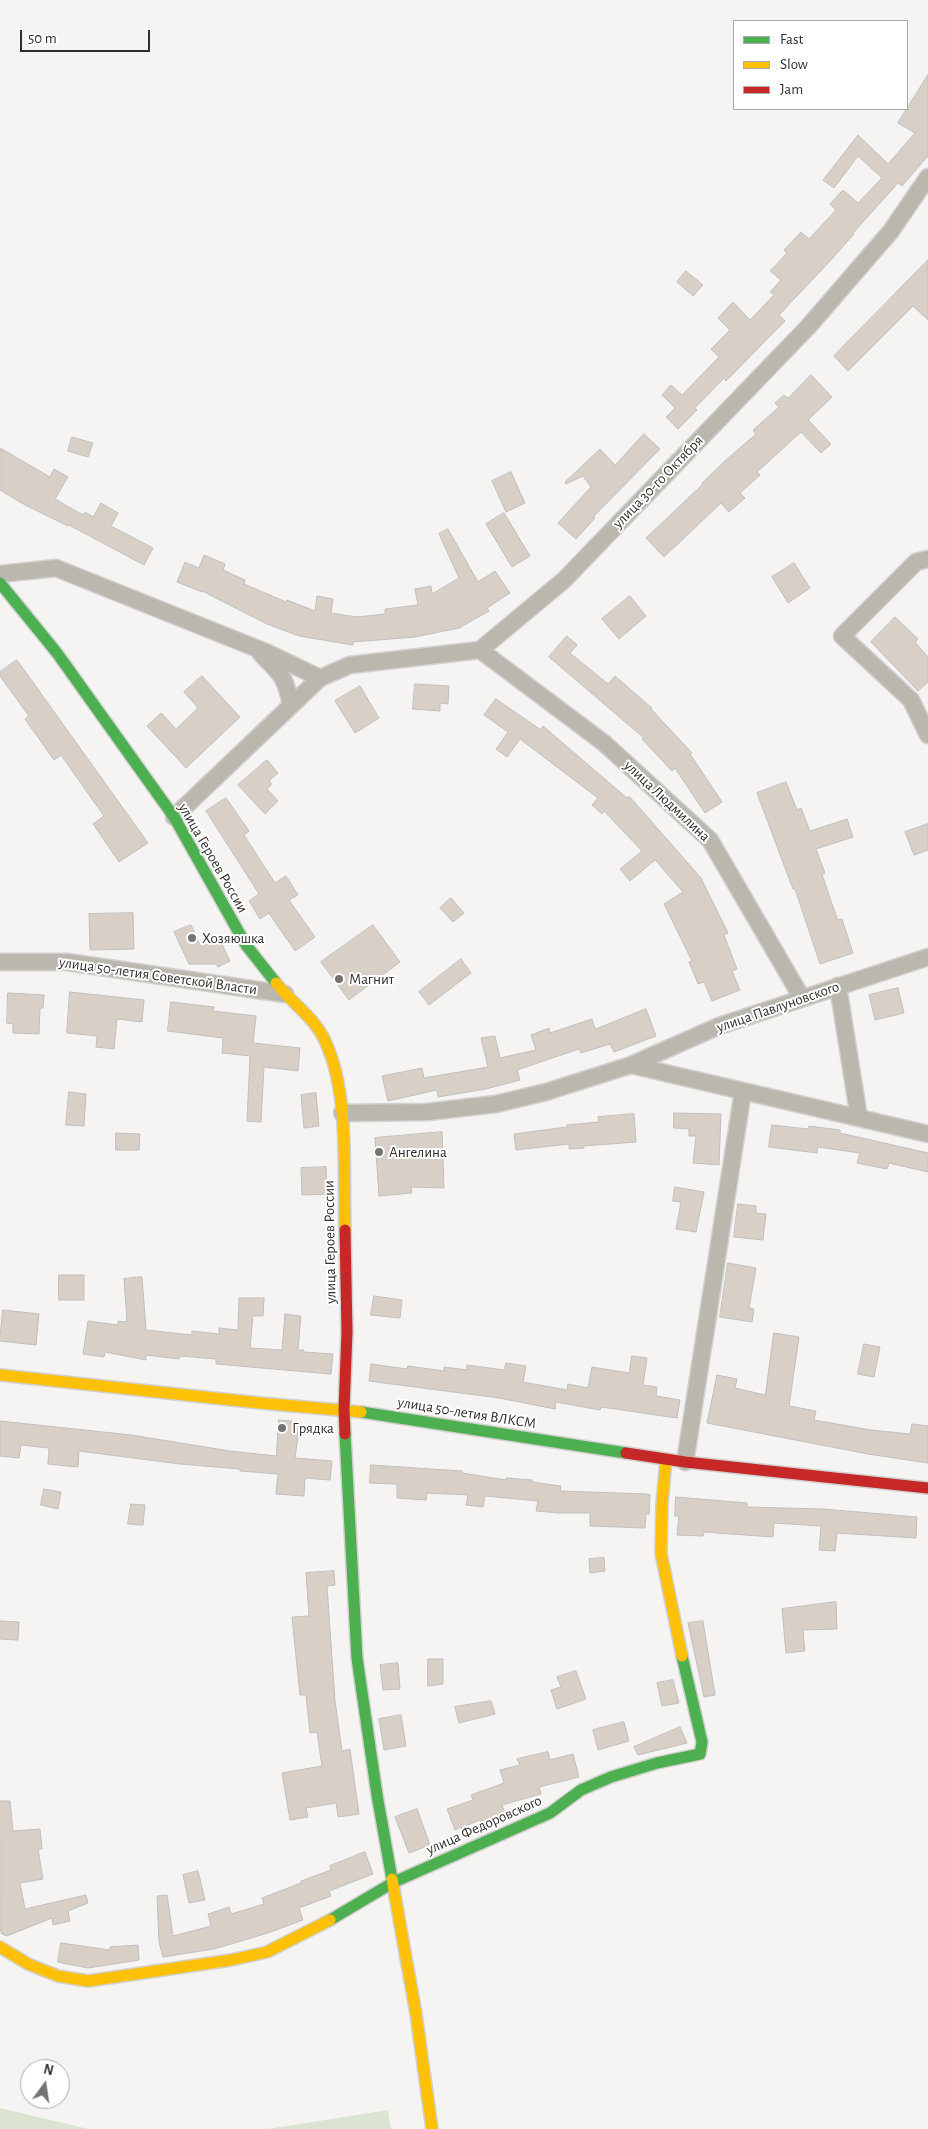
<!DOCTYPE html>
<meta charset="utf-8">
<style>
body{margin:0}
#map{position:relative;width:928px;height:2129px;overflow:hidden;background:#f5f4f2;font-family:"Alegreya Sans",sans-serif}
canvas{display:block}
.legend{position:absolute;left:733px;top:20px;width:175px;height:90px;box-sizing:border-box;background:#fff;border:1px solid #acabab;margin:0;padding:6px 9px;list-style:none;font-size:15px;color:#2f2e2d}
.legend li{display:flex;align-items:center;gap:10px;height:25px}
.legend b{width:25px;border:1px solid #acabab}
.north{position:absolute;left:20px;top:2059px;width:50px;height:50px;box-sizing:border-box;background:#fff;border:1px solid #acabab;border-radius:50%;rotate:14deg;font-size:14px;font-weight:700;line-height:20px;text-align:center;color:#2f2e2d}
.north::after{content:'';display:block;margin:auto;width:18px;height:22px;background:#747372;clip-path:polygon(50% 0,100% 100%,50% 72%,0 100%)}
.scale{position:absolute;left:20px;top:30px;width:130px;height:22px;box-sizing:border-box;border:2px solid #2f2e2d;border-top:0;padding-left:6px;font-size:15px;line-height:18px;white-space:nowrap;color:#2f2e2d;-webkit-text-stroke:4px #fff;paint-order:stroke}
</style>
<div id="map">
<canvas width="928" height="2129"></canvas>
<ul class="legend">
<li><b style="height:6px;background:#4caf50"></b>Fast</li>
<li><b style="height:6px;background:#ffc107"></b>Slow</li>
<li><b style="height:6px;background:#c62828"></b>Jam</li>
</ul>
<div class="north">N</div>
<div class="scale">50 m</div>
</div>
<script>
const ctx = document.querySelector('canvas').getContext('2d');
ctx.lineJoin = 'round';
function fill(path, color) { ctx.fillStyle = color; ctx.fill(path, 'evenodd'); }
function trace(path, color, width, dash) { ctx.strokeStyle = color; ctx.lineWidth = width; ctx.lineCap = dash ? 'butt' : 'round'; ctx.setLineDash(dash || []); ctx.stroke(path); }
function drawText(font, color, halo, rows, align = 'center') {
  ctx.font = font + ' "Alegreya Sans",sans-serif'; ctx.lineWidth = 4; ctx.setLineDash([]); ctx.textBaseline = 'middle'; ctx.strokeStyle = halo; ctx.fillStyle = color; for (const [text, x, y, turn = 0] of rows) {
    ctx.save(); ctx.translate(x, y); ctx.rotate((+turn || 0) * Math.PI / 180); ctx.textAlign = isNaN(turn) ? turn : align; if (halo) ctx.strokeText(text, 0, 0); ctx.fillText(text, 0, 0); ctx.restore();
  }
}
const green = new Path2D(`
 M0 2108 88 2129H0Z
 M388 2110 391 2129H268Z`);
const building = new Path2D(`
 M928 75V156L902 186 898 183 853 233 854 234 831 260 779 315 785 321 726 381 724 378 695 408 697 410 678 429 666 417 675 408 662 395 671 385 682 395 719 357 711 349 730 330 718 318 733 302 750 320 774 295 770 292 781 280 770 271 787 253 784 250 801 232 809 239 836 210 830 204 843 190 858 203 882 178 858 156 834 188 823 180 858 135 888 164 915 133 898 123Z
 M928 260V320L913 306 848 371 834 356Z
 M686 271 703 285 693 296 677 282Z
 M811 375 832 397 808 420 831 444 821 453 801 432 757 472 760 475 740 493 745 498 729 512 721 503 664 557 646 538 703 484 702 483 726 460 756 434 753 430 779 407 775 403 784 395 788 398Z
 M644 434 660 449 593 517 595 518 576 539 558 523 591 487 583 476 566 484 565 482 600 449 615 465Z
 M72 437 93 443 88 457 68 451Z
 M0 448 50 477 54 469 68 477 55 499 83 515 85 512 93 517 101 503 118 513 111 526 153 548 144 565 69 525 68 526 25 505 0 490Z
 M511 472 525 503 506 512 492 481Z
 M504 513 530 556 512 567 486 524Z
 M448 529 478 582 495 571 510 593 487 608 489 611 459 628 415 637 353 642V645L299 636 267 624 202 591V592L177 582 185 562 199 568 204 555 225 564 223 570 245 580 244 584 286 602 287 600 315 611 317 596 333 599 331 613 357 617 385 614V609L418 605 415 589 431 586 432 594 459 578 439 534Z
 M794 563 810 588 788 603 772 577Z
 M630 596 646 616 619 639 602 619Z
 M895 617 918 639 915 642 928 657V682L918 691 871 642Z
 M567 636 577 645 570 653 608 684 615 676 652 708 651 709 692 753 690 754 722 802 705 813 675 768 672 771 642 739 644 738 549 657Z
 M17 660 148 843 119 862 93 824 104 816 61 755 54 760 25 719 29 716 0 676V672Z
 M202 676 240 717 186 768 147 726 161 713 176 729 198 708 184 692Z
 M415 684 449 686 448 704 440 703V711L413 709Z
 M360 686 379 718 355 733 335 701Z
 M496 699 541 730 543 726 627 798 629 796 701 878 728 933 724 935 737 969 732 971 740 990 712 1001 704 982 698 984 689 962 692 961 664 904 683 892 655 860 630 881 620 869 642 851 604 811 602 814 592 805 598 798 520 739 507 757 496 749 508 732 484 715Z
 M267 760 278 773 269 781 272 784 267 789 278 801 265 814 238 785Z
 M786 782 797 810 801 808 810 831 847 819 853 837 816 849 825 873 822 874 832 904 838 920 842 919 853 953 820 964 795 889H793L757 793Z
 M226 798 249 831 244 835 275 883 286 876 298 895 289 900 315 937 295 951 269 913 260 919 249 901 259 894 206 811Z
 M928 824V850L914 855 905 832Z
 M451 898 464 913 453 922 440 908Z
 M133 913 134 949 90 950 89 914Z
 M191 925 201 947 219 938 230 961 218 967 216 964H189L174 932Z
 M373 925 400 962 349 1000 321 962Z
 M461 959 471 973 429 1005 419 992Z
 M898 988 904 1013 875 1020 869 995Z
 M70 992 144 1000 142 1022 117 1019 114 1049 96 1047 97 1036 67 1033Z
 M8 993 44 995 43 1008H40L39 1034 13 1033V1024L7 1023Z
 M171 1002 214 1007 213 1011 256 1016 253 1043 300 1048 298 1071 264 1067 261 1122 247 1121 250 1056 222 1053 223 1038 168 1031Z
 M646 1009 656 1036 614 1052 610 1044 581 1053 579 1049 517 1070 520 1080 486 1089 438 1097 437 1090 388 1101 382 1076 422 1068 424 1078 488 1067 481 1038 495 1036 500 1058 536 1050 531 1035 549 1028 550 1033 592 1019 595 1029Z
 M69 1092 86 1094 84 1126 66 1125Z
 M316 1093 319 1126 304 1128 301 1095Z
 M674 1113 721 1114 719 1165 693 1163 696 1136H689V1129L674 1128Z
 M634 1114 636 1142 584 1146V1148L569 1149V1144L516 1150 514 1134 567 1127V1125L599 1122 598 1117Z
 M772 1125 808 1129 809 1126 840 1130V1133L928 1153V1172L889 1163 887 1169 857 1163 860 1153 818 1147 817 1153 769 1147Z
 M442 1132 444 1188 411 1187 412 1193 379 1196 375 1138Z
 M116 1133 140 1134 139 1150H116Z
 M326 1167 327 1194 302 1195 301 1168Z
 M675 1187 704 1192 696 1232 676 1229 681 1202 673 1201Z
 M738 1204 756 1206V1213L766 1214 763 1240 734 1237Z
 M728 1263 756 1268 749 1308 754 1309 752 1322 720 1317Z
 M59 1275H84V1300H59Z
 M142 1277 146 1330 192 1335V1331L219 1334V1328L238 1330 239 1298H264L263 1316H253L250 1348 282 1350 285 1314 301 1316 298 1350H304L303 1352 333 1354 331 1374 216 1364V1359L180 1356 179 1359 146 1355V1360L105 1352 104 1357 83 1354 88 1321 118 1325V1321L127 1322 124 1279Z
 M374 1296 402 1300 400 1318 371 1315Z
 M3 1310 39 1314 36 1345 0 1341Z
 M774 1333 799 1337 789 1406 816 1411 814 1420 871 1430 910 1434 912 1424 928 1426V1463L868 1454 707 1423 717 1375 737 1379 735 1388 765 1395Z
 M864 1344 880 1347 874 1377 858 1374Z
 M632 1356 647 1358 643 1385 657 1387 656 1396 680 1400 677 1418 601 1407 600 1410 556 1402 555 1409 499 1398 369 1381 371 1364 407 1369 408 1366 444 1371V1367L467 1370V1365L504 1370 506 1363 526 1366 523 1382 567 1390 568 1384 588 1388 592 1367 629 1373Z
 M279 1420 300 1422 295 1458 332 1461 330 1480 305 1478 304 1496 276 1494 278 1474 240 1471V1469L180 1464 79 1451 78 1467 48 1464 49 1448 21 1445 19 1458 0 1456V1421L131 1435 230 1451 276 1456Z
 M371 1465 462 1471V1473L506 1480V1478L532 1480V1482L561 1486 560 1491 647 1494 650 1495 649 1514H646L645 1528 590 1526V1513H558L536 1511 538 1501 485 1496 483 1507 466 1505 468 1495 427 1493 426 1500 397 1498V1484L370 1483Z
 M44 1489 61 1492 58 1509 41 1505Z
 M676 1497 747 1503V1507L823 1509 917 1517 916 1538 837 1533 835 1551 819 1550 821 1526 774 1523 773 1537 704 1532 703 1536 677 1535 679 1516H675Z
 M131 1504 145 1505 143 1525 128 1524Z
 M604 1558 605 1571 590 1573 589 1559Z
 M334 1571 335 1585 327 1586 335 1701 342 1751 350 1749 359 1814 338 1817 336 1803 306 1808 308 1817 290 1820 282 1773 322 1766 317 1732 310 1733 306 1695H300L292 1617 309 1616 306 1573Z
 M836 1602 837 1629 803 1630 805 1651 786 1653 782 1609Z
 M0 1621 19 1622 18 1640 0 1639Z
 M703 1621 715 1695 704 1697 688 1623Z
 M428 1659H443V1684L428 1686Z
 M398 1663 400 1689 383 1690 380 1665Z
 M576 1671 586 1699 557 1709 551 1690 561 1687 557 1677Z
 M673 1680 679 1703 662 1706 657 1683Z
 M491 1701 495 1714 459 1723 455 1707Z
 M401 1715 406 1746 384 1750 379 1719Z
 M624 1722 629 1741 598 1750 593 1730Z
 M680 1727 687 1743 638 1755 634 1747Z
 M548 1752 550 1760 573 1754 579 1777 539 1787 541 1794 502 1805 507 1818 483 1828 480 1820 455 1830 447 1809 473 1800 471 1795 504 1783 500 1770 520 1765 517 1759Z
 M0 1801H10L13 1831 40 1829 42 1849H38L43 1879 20 1883 25 1909 86 1895 88 1903 68 1911 70 1921 53 1925 52 1918 7 1936 2 1934 0 1929Z
 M417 1809 430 1845 409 1853 395 1817Z
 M365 1852 373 1874 329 1891 331 1896 299 1908 303 1920 268 1933 214 1949 163 1957 159 1942 157 1896 167 1895 173 1936 211 1926 208 1914 229 1907 231 1914 264 1904 262 1898 301 1883V1881L331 1870 330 1866Z
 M198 1871 205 1900 189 1903 183 1875Z
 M61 1943 110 1950V1947L138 1945 139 1960 88 1968 62 1963 58 1962Z`);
const street = new Path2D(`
 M928 559 916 562 842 636 911 700 928 735
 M0 574 56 568 268 653 320 678 174 817
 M480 650 604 743 710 840 802 998
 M261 654C281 674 286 677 291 706
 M320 678 350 665 480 650 564 580 808 327 891 231 928 177
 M0 962H67L285 994
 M838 986 859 1118
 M631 1065 719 1026 928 957
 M342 1113 427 1112 496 1104 546 1092 631 1065 928 1134
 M685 1462 743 1091`);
const fast = new Path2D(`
 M0 583 57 653 174 817 246 945 276 983
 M361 1412 626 1453
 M345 1434 357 1658 377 1795 392 1879
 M330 1920 394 1882 550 1813 581 1790 611 1777 657 1763 700 1754 702 1742 682 1656`);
const slow = new Path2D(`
 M276 983C292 1003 315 1018 325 1041 350 1093 343 1173 345 1230
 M0 1375 260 1403 361 1412
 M666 1459 662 1504 661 1553 682 1656
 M392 1879 416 2014 432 2129
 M0 1947 28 1964 58 1976 88 1981 231 1960 267 1952 330 1920`);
const jam = new Path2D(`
 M345 1230 347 1332 344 1409 345 1434
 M626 1453 685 1462 928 1488`);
const markers = [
 [192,938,5,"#747372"],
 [339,979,5,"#747372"],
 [379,1152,5,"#747372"],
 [282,1428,5,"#747372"]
];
const streetNames = [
 ["улица 30-го Октября",658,482,-46],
 ["улица Людмилина",667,801,43],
 ["улица Героев России",213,858,60],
 ["улица 50-летия Советской Власти",158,976,8],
 ["улица Павлуновского",778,1007,-19],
 ["улица Героев России",330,1242,-91],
 ["улица 50-летия ВЛКСМ",467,1413,9],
 ["улица Федоровского",484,1825,-24]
];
const poiNames = [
 ["Хозяюшка",202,938],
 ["Магнит",349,979],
 ["Ангелина",389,1152],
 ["Грядка",292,1428]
];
fill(green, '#dae4d0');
fill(building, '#d8cfc7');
trace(building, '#c0bfbe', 1);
trace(street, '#d1d0cf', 19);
trace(fast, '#d1d0cf', 14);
trace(slow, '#d1d0cf', 14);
trace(jam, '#d1d0cf', 14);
trace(street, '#bab8ae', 16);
trace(fast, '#4caf50', 11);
trace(slow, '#ffc107', 11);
trace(jam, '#c62828', 11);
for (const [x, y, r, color] of markers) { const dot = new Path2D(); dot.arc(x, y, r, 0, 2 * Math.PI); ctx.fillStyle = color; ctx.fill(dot); trace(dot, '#fff', 2); }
drawText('15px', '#2f2e2d', '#fff', streetNames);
drawText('15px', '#2f2e2d', '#fff', poiNames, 'left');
</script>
